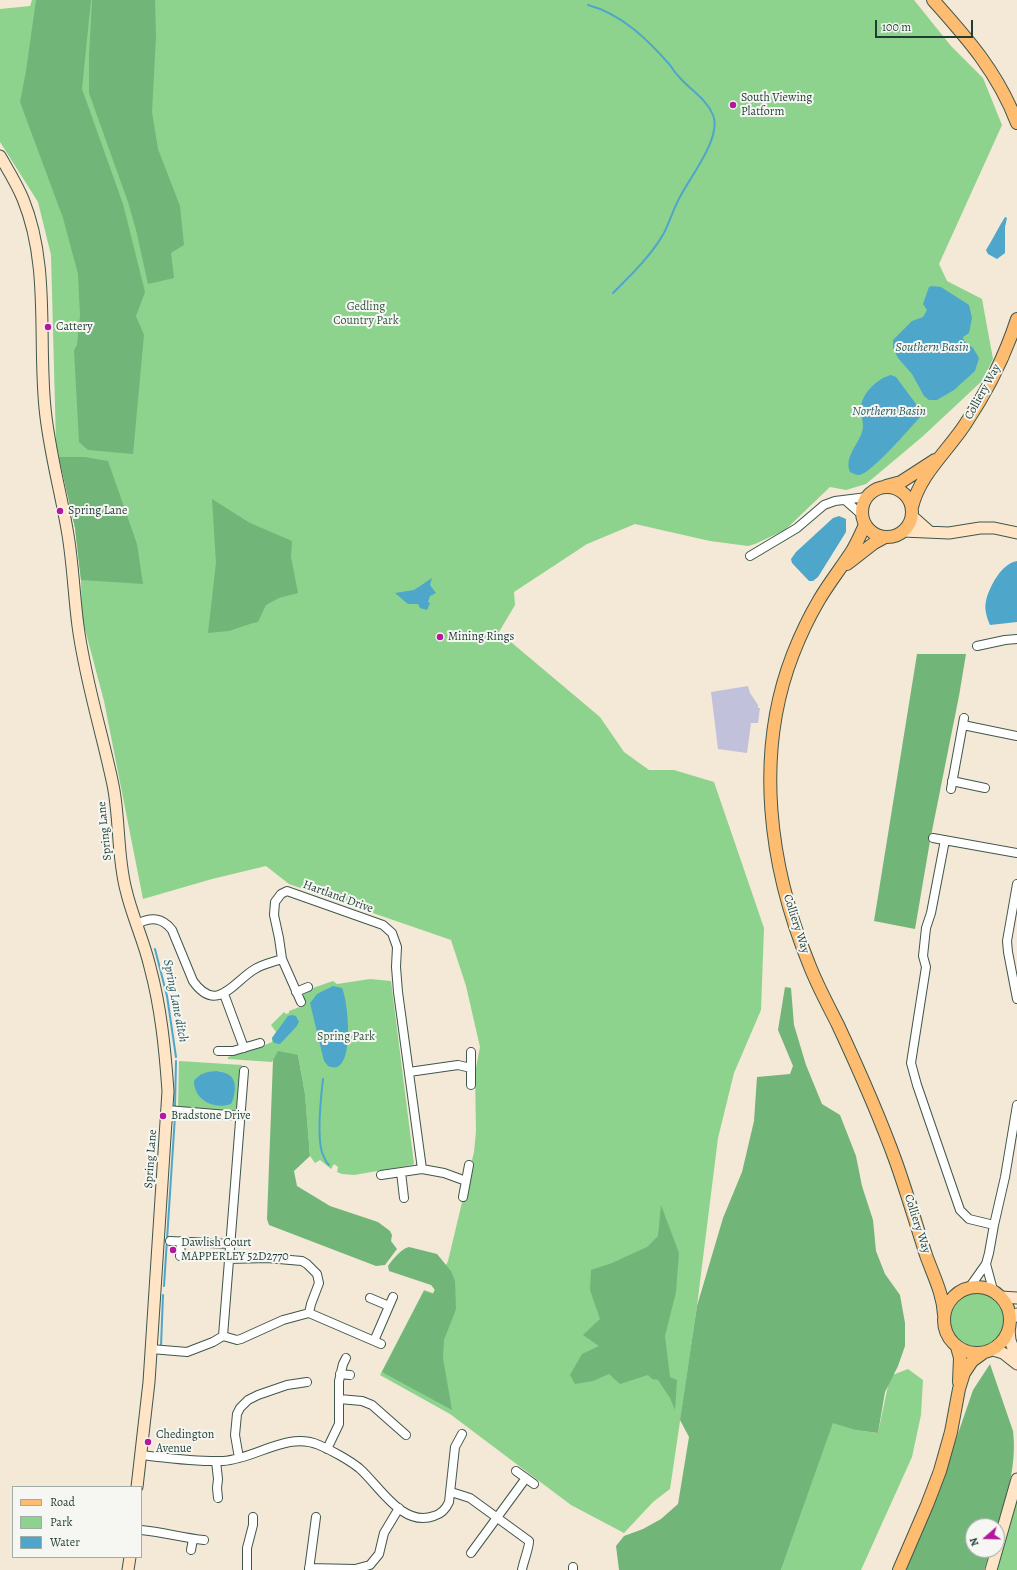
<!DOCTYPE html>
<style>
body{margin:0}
#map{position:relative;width:1017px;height:1570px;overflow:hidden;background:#f4e8d6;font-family:Alegreya,serif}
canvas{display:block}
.legend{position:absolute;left:12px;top:1486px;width:130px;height:72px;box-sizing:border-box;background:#f6f6f2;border:1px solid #a0aca6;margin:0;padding:5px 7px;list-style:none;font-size:12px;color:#1f3d34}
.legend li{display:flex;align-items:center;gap:8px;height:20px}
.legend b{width:20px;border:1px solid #a0aca6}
.north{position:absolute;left:965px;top:1518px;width:40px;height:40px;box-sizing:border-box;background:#f6f6f2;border:1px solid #a0aca6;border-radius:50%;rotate:250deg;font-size:11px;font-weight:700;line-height:16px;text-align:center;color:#1f3d34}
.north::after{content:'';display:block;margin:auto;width:14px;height:18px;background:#b5179e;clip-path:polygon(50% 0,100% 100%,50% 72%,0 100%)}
.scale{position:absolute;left:875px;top:20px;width:98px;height:18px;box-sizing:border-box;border:2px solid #1f3d34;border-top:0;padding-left:5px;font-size:12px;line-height:14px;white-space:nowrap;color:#1f3d34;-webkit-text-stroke:3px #f6f6f2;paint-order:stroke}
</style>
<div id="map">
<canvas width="1017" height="1570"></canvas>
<ul class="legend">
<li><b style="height:5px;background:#febc70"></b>Road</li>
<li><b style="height:11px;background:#8dd38d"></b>Park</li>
<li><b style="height:11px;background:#4ea6cb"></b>Water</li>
</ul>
<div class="north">N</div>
<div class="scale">100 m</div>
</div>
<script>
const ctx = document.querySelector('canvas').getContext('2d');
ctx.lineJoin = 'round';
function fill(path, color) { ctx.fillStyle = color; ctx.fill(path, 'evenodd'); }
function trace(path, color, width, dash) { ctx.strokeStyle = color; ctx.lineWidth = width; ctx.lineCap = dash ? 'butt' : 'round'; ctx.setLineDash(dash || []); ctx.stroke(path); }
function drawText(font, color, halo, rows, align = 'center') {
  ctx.font = font + ' Alegreya,serif'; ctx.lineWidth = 4; ctx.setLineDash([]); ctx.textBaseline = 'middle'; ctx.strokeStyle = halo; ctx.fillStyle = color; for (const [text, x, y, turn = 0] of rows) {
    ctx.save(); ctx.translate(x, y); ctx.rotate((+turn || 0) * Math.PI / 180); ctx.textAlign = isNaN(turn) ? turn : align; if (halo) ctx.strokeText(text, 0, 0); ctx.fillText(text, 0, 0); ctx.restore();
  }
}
const industrial = new Path2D(`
 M748 686 750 693 758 705V708H760L758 723H751L747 753 718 749 711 692Z`);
const green = new Path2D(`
 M32 0H914L951 46 983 78 1002 125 939 264 947 281 982 299 993 359 982 381 922 437 866 484 846 490 830 487 785 530 755 544 748 546 710 541 635 524 587 544 514 592 515 605 499 632 600 717 624 752 649 770H674L714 782 764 928 761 1010 734 1073 718 1138 697 1306 670 1489 653 1502 624 1533 571 1505 450 1414 380 1375 424 1290 433 1293 448 1261 474 1152 476 1131 475 1073 480 1047 466 986 451 940 289 884 266 866 212 879 143 899 104 701 82 618 81 580 75 528 56 443 51 255 38 202 0 142V9L30 6Z
 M370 979 391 981 414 1164 412 1165 354 1175 342 1174 337 1172 338 1167 334 1164 331 1169 320 1160 315 1163 310 1156 305 1094 298 1055 273 1060 272 1062 228 1059V1057L260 1047 272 1042V1038L276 1032 271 1025 284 1012 286 1014 289 1013V1011L305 1005 303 995 310 989 333 981 337 984Z
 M179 1061 242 1065 236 1112 178 1109Z
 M948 1321a29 29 0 1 1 58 0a29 29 0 1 1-58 0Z
 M908 1369 923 1380 921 1415 912 1457 861 1570H781L833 1422 855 1430 878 1433 890 1376Z
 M1017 1499V1570H996Z`);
const forest = new Path2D(`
 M36 0H91L82 89 123 204 145 292 136 316 144 335 133 454 88 450 79 442 74 350 77 345 80 315 78 274 63 218 20 102 26 71Z
 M92 0H155L156 36 152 112 158 149 180 206 184 245 171 253 174 278 148 284 136 230 128 202 89 93V57Z
 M59 457H85L108 461 137 544 143 584 81 580 75 528Z
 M212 499 250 523 292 541 291 557 298 593 279 598 266 605 258 622 253 623 229 631 208 633 216 563Z
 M917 654H966L959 696 930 841 915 929 874 921Z
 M785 987 791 988 794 1025 806 1065 822 1104 840 1115 856 1156 862 1186 873 1220 876 1251 885 1274 900 1295 905 1323V1346L898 1366 885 1392 878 1433 855 1430 833 1423 781 1570H619L616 1546 624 1536 643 1529 661 1519 678 1504 689 1437 680 1420 697 1306 723 1218 742 1172 754 1121 757 1077 790 1074 793 1066 778 1030Z
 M278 1051 298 1055 305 1094 310 1156 294 1171 297 1186 330 1206 378 1222 390 1231 392 1235 391 1241 397 1249 385 1265 376 1266 269 1225 267 1219 273 1060Z
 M661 1205 679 1253 676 1292 665 1336 670 1377 677 1380 675 1410 670 1398 658 1380 652 1379 648 1375 620 1384 609 1374 593 1381 575 1384 570 1375 582 1354 599 1346 583 1335 600 1319 590 1290 591 1270 612 1263 647 1247 658 1236Z
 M409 1247 437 1254 451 1271 455 1281 456 1309 444 1340 443 1358 452 1410 382 1372 424 1291 433 1294 435 1290 431 1285 389 1271 388 1266C393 1259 401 1249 409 1247Z
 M990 1364 1013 1431C1017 1464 1007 1497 997 1529V1526H973V1550H990L984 1570H903L940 1486 973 1390Z`);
const water = new Path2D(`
 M1005 217 1007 218 1005 227V253L997 259 988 254 986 250C993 239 998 228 1005 217Z
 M932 286 941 287 969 305 972 318 969 333 963 337 964 341 973 348 979 358 975 371 954 390 937 400H929L924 396 912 374 898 358 893 348V340L912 321 923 317 927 310 923 304 929 287Z
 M891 375 896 377 916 404 921 416C911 427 871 474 859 475 856 475 853 473 850 472 844 457 858 445 862 432 865 424 860 415 861 407 862 393 878 378 891 375Z
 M839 516 846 519V532L818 577 813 581H809L792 563 791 559 796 552 833 518Z
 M1017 561V622L990 625C987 618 984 609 986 601 989 587 1002 563 1017 561Z
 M432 578 430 585 436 593 430 596 428 602 430 603 427 610 420 608 418 604H408L395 593 414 590Z
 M333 986 342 988C348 1001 354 1061 337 1067 334 1068 331 1067 328 1066L324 1061 310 1003 317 994Z
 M292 1015 296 1016 299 1022 296 1027 280 1044 274 1043 272 1038 288 1016Z
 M216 1071C220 1072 225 1072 229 1075 238 1080 235 1097 231 1104 214 1110 194 1100 194 1081 200 1073 206 1072 216 1071Z`);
const stream = new Path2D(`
 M588 5C622 14 648 40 670 65 673 70 677 75 681 79 692 91 707 100 713 115 722 137 691 176 681 195 674 207 670 221 664 233 651 256 631 275 613 293
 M155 949 167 996 176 1057
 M323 1079C321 1096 316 1144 324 1157 325 1160 327 1163 329 1165
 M175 1107 176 1061
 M164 1286 175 1116
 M161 1346 163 1295`);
const street = new Path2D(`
 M845 500 862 515
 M750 556 797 528 824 505 835 501 867 497
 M977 646 1005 640 1017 639
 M963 725 1017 736
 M952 781 985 788
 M951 789 964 718
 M933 838 1017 853
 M945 840 931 913 926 928 923 956 926 967 911 1063 917 1085 960 1210 969 1219 994 1225
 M1017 884 1007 941 1008 952 1017 999
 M137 924C151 917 162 917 172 930L193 981C217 1015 234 981 255 969 263 964 273 962 282 959
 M296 992 308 987
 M224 994 244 1048
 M301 1002 282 959 279 938 274 915 275 902 281 894 287 891 383 925 392 933 397 947 396 967 398 992 422 1169
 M218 1051H233L260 1043
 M471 1052V1085
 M409 1072 458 1065 471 1068
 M167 1110 240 1116
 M401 1172 404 1198
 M381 1175 422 1169 444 1173 466 1181
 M463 1197 469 1165
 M170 1241 230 1244
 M180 1256 181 1241
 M228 1259 267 1258 302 1261 307 1264 317 1274 319 1283 311 1304 309 1313
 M986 1264 993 1290
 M969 1288 986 1264 989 1253 994 1225 1005 1177 1017 1105
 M370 1298 389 1306
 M223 1336 244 1071
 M374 1341 393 1297
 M151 1349 187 1352 213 1342 223 1336 237 1340 241 1339 283 1320 309 1313 381 1344
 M340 1374 350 1375
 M339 1399 362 1401 372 1405 406 1435
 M327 1449 339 1424V1381L343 1364 346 1358
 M141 1455C168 1458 196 1462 223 1461 256 1459 287 1431 319 1445 331 1450 349 1460 359 1468 379 1485 402 1528 434 1516 441 1514 446 1509 449 1502L455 1447 462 1434
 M239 1458 235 1435 237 1414 240 1408 248 1400 258 1395 287 1385 307 1382
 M216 1461 218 1479 217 1488 218 1498
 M516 1471 534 1484
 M451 1492 470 1498 529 1541C530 1545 523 1563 522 1570
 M141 1530C163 1532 183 1538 204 1540
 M191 1550 193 1539
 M471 1553 526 1478
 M309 1568 355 1569 370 1565 379 1554 384 1533 399 1508
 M247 1570V1548L253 1525V1517
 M309 1570 316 1517
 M573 1570V1567`);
const secondary = new Path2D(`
 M0 156C8 170 17 184 23 199 50 265 38 338 45 408 49 451 61 492 68 535 73 565 74 596 78 626 85 680 102 732 113 785 120 819 117 856 126 890 132 916 144 941 150 967 161 1008 165 1049 168 1091L149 1382 137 1487
 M912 516 930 532
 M903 531 949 533 980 528H994L1017 533
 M1001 1297 1017 1298
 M1011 1319 1017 1314
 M1009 1330 1010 1340 1017 1360
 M993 1350 1003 1353 1017 1364
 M128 1570 130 1557
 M991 1570 1017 1479`);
const primary = new Path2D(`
 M933 0C968 39 998 73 1017 123
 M886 486 901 482 935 460
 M862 512a25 25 0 1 1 50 0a25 25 0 1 1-50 0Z
 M912 507C920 474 948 451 966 423 988 390 1005 356 1017 319
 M865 525C861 533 857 543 852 551 841 568 829 583 819 600 809 617 800 636 793 654 754 754 769 866 809 964 817 985 828 1005 838 1025 859 1070 879 1115 896 1162 907 1193 916 1224 926 1255 933 1275 943 1293 944 1315
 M847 564 874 543 885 537
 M944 1320a33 33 0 1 1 66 0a33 33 0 1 1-66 0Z
 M957 1347 960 1358 959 1382
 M899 1570 927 1505 940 1471 951 1432 959 1389 964 1373 972 1361 983 1353`);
const markers = [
 [733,105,4,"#b5179e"],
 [48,327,4,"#b5179e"],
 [60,511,4,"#b5179e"],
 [440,637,4,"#b5179e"],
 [163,1116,4,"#b5179e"],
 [173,1250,4,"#b5179e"],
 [148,1442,4,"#b5179e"]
];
const poiNames = [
 ["South Viewing",741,98],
 ["Platform",741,112],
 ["Cattery",56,327],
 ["Spring Lane",68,511],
 ["Mining Rings",448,637],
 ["Bradstone Drive",171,1116],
 ["Dawlish Court",181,1243],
 ["MAPPERLEY 52D2770",181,1257],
 ["Chedington",156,1435],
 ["Avenue",156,1449]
];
const parkNames = [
 ["Gedling",366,307],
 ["Country Park",366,321],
 ["Spring Park",346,1037]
];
const streetNames = [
 ["Colliery Way",983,392,-61],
 ["Spring Lane",105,831,-96],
 ["Hartland Drive",338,897,20],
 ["Colliery Way",796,924,72],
 ["Spring Lane",151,1159,-86],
 ["Colliery Way",917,1224,72]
];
const waterNames = [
 ["Southern Basin",932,348],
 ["Northern Basin",889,412],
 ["Spring Lane ditch",175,1001,79]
];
fill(industrial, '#c2c1dc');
fill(green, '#8dd38d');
fill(forest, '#72b578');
fill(water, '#4ea6cb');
trace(stream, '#4ea6cb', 2);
trace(street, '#3f574c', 10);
trace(secondary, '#3f574c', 13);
trace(primary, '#3f574c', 14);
trace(street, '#fff', 8);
trace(secondary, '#ffe4c6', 11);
trace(primary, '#febc70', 12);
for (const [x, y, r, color] of markers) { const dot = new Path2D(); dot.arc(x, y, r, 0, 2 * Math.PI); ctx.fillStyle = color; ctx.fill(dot); trace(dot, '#f6f6f2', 1.5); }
drawText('12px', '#1f3d34', '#f6f6f2', poiNames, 'left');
drawText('12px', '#355b46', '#f6f6f2', parkNames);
drawText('12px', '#1f3d34', '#f6f6f2', streetNames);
drawText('italic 13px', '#2d5c61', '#f6f6f2', waterNames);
</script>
